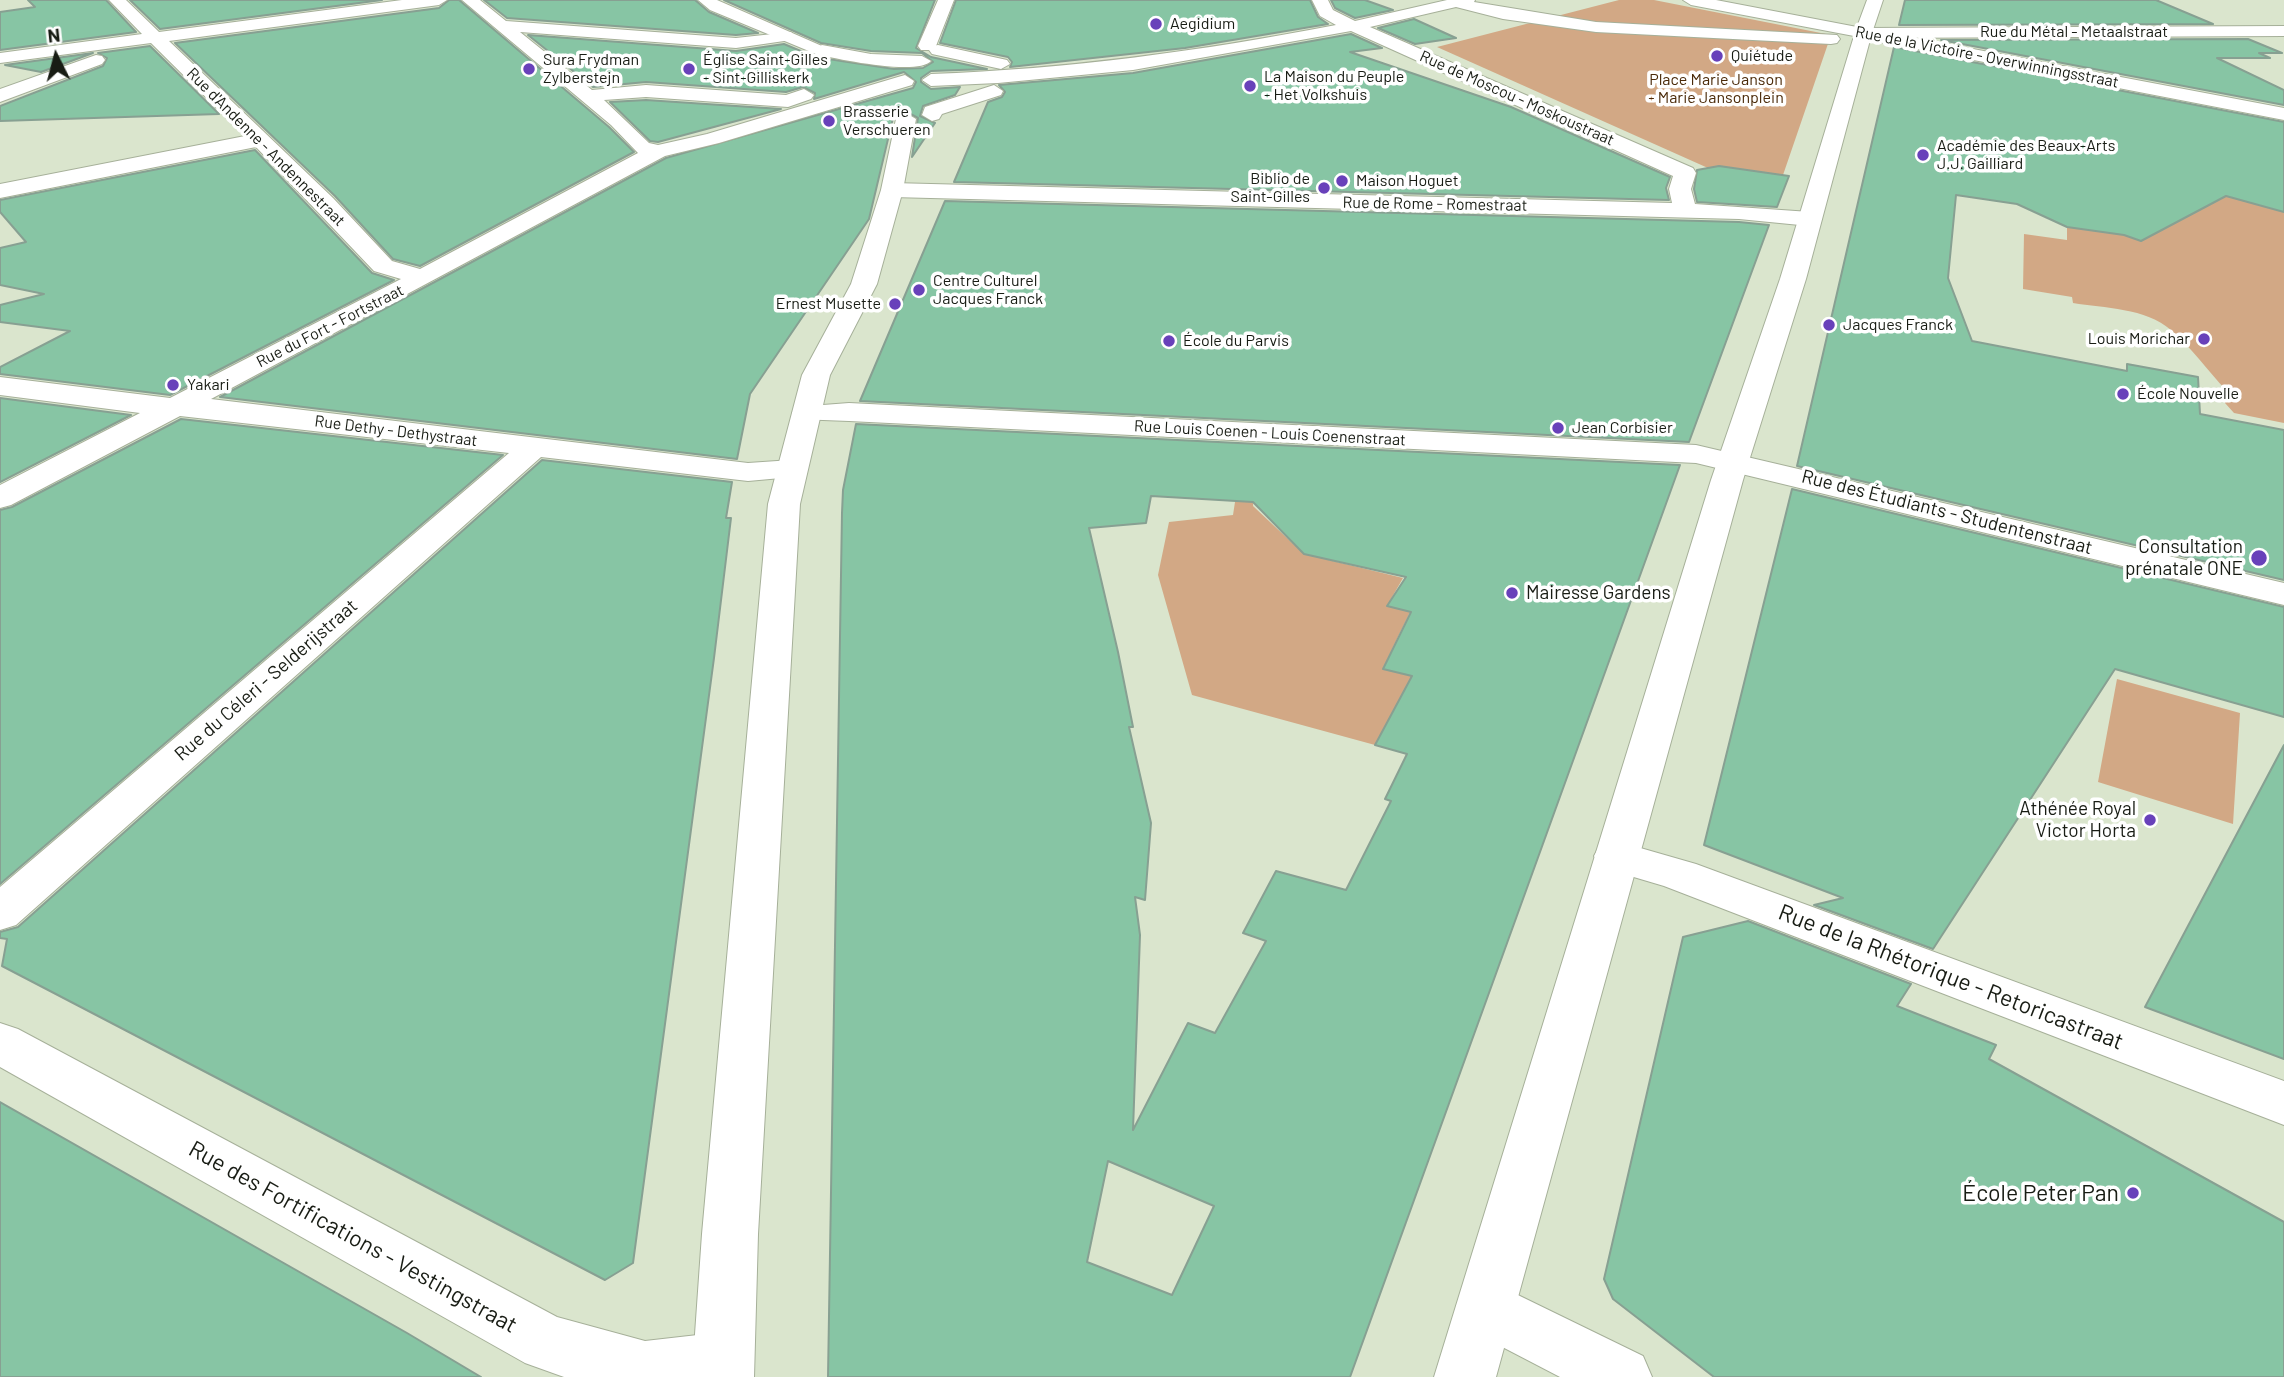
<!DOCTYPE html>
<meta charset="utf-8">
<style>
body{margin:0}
#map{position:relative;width:2284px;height:1377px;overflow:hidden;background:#dae5cd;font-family:Barlow,sans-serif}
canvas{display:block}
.north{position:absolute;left:21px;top:21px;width:70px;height:70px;-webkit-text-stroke:5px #fff;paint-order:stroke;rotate:354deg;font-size:19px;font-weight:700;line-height:28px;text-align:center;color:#181c14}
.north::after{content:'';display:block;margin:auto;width:24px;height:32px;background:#181c14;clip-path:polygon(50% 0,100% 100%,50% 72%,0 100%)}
</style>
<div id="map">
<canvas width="2284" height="1377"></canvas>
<div class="north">N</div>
</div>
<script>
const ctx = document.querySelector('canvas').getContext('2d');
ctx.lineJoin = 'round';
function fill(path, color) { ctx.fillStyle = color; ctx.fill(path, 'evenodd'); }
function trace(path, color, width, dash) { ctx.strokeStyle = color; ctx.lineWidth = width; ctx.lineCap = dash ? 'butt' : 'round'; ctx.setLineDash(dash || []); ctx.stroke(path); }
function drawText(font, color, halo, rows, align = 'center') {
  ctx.font = font + ' Barlow,sans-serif'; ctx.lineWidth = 7; ctx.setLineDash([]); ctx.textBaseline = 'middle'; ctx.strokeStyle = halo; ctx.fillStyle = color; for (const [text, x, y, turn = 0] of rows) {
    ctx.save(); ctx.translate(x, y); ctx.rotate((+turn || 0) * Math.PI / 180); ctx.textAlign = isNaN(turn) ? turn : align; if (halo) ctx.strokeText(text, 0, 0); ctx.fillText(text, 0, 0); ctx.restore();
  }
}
const green = new Path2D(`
 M1619 0H1654L1831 35 1783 175 1719 166 1708 168 1437 47Z
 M2284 185V423L2234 413 2225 403 2226 390C2208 371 2191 347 2171 330 2146 308 2104 308 2073 303L2072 297 2023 289 2024 234 2067 240V227L2124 235 2141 241 2238 190Z
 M1237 489 1254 490 1253 506 1304 554 1403 578 1387 606 1410 612 1383 668 1412 676 1375 745 1192 695 1158 575 1169 522 1233 515Z
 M2117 679 2240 713 2233 824 2098 782Z`);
const building = new Path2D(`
 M28 0H106L136 32 0 50V12L35 7Z
 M130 0H382L160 29Z
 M449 0H459L609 127 634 152 420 266 393 259 335 196 175 43 439 8Z
 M484 0H695L709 12 758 33 736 35 507 18Z
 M724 0H935L916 48 931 57 987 69 931 71 921 78V82L931 89 960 87 955 95 923 106 920 116 935 123 912 157 918 118 905 111 893 118 869 219 750 394 737 459 220 397 666 158 913 88 916 82 904 72 814 99 815 93 803 87 786 92 646 82 593 87 528 35 736 51 784 44 815 57 894 69 923 68 933 62 922 53 871 51 821 43Z
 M956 0H1310L1318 17 1328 24 1185 48 1010 67 1012 62 1008 57 940 43Z
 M1331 0H1365L1393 10 1355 18 1335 8Z
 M1905 0H2156L2213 24 1899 25Z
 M1414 19 1456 38 1415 44 1378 28Z
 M1351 34 1382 48 1350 52 1511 107 1670 177 1666 188 1669 200 954 182 988 102 1002 97 1005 92 999 85 1133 73Z
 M2248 39 2282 53H2259L2270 58H2217L2284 90V105L1941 40Z
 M150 46 219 114 0 121V106L103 66 107 58 98 53Z
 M1894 47 2284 122V212L2226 196 2141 241 2124 235 2067 227 2017 204 1956 195 1948 278 1972 341 2127 371V364L2198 377 2200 414 2284 430V580L1797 466Z
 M93 53 41 72 5 65Z
 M646 100 781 109 658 142 650 141 610 102Z
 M255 150 372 273 394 280 170 395 0 374V367L70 331 0 322V305L44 294 0 285V248L26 242 0 212V200Z
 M1719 166 1789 176 1777 207 1697 202 1694 189 1697 170Z
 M945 201 1739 222 1769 225 1689 442 860 401Z
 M0 398 131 415 0 482Z
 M181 419 503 455 0 884V510L12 507Z
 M856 424 1680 465 1350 1377H828L842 513 843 490ZM1151 496 1253 502 1304 554 1406 577 1387 606 1411 612 1383 669 1412 676 1375 745 1407 754 1385 799 1391 801 1346 890 1276 871 1243 933 1266 941 1215 1033 1188 1023 1133 1130 1140 935 1135 897 1145 900 1151 823 1129 727H1133L1118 652 1089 528 1146 523ZM1108 1161 1214 1206 1172 1295 1087 1262Z
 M542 460 732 482 726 518H731L714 658 633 1263 605 1280 2 966 7 939 0 938V932L18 927Z
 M1792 489 2284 607V717L2115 669 1933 949 1814 905 1843 898 1704 845Z
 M2284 745V1059L2145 1007Z
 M1748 921 1911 984 1897 1006 1996 1045 1989 1059 2284 1222V1377H1714L1613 1299 1604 1279 1683 937Z
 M0 1102 407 1333 481 1377H0Z`);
const street = new Path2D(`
 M109 0H126L159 32 402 0H447L439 5 169 41 333 198 392 261 420 269 638 153 611 125 462 0H480L506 21 736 38 791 32 794 36 791 40 736 48 520 32 592 90 646 85 786 95 804 89 814 95 811 99 788 107 646 97 604 100 649 143 658 145 707 134 898 77 905 75 914 81 912 85 719 143 665 156 211 399 748 463 792 460 803 462 808 469 803 476 748 481 541 457 16 925 0 930V887L509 453 180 416 11 505 0 508V485L140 413 0 395V377L170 398 401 279 374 271 256 147 0 198V184L245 136 151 43 0 63V53L142 34Z
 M1312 0H1328L1333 10 1355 21 1447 0H1475L1474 2 1596 22 1837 35 1840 39 1837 43 1831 44 1596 32 1503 19 1456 7 1370 27 1693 168 1696 173 1691 189 1695 204 1810 212 1818 214 1822 219 1818 224 1810 226 1739 219 892 197 881 190 892 183 1672 203 1669 189 1673 176 1351 31 1133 70 998 83 931 86 922 80 931 74C1068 69 1202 51 1336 25L1320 16Z
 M2284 26V36L1865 38 1856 33 1865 28Z
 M822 45 871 54 922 56 931 61C918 76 836 59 816 54L813 50Z
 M938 45 1007 60 1010 64 1001 69 932 54 929 50 932 46Z
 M96 55 102 56 105 60 102 64 0 102V89Z
 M994 85 1003 91 1001 95 942 114 939 119 932 121 922 115 925 107Z
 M849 403 1696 445 2284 583V605L1696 463 849 421 797 419 792 413 797 407Z
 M1616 841 1696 864 2284 1081V1125L1664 886 1600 867 1594 856 1600 845Z
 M0 1023 18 1029 557 1317 645 1341 724 1332 745 1340 754 1361 747 1377H564L525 1363 0 1067Z
 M1485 1279 1643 1356 1652 1377H1560L1464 1327 1456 1307 1464 1287Z`);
const secondary = new Path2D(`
 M698 0H717L831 50 822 55 816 54 710 10Z
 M938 0H954L936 46 933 50H921L918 46Z
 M1683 0H1716L1857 27 1867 0H1883L1873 30 2284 108V120L1870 40 1806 279 1743 480 1496 1377H1434L1711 480 1780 279 1854 36 1691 5Z
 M906 113 916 119 903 190 877 284 830 375 800 504 758 1234 754 1377H692L702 1234 768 504 802 375 851 284 881 190 896 119Z`);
const markers = [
 [1156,24,7,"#6841ba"],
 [1717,56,7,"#6841ba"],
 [529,69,7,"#6841ba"],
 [689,69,7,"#6841ba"],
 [1250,86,7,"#6841ba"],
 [829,121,7,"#6841ba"],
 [1923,155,7,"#6841ba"],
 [1342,181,7,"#6841ba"],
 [1324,188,7,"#6841ba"],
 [919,290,7,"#6841ba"],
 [895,304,7,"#6841ba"],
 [1829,325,7,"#6841ba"],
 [2204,339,7,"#6841ba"],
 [1169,341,7,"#6841ba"],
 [173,385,7,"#6841ba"],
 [2123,394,7,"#6841ba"],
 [1558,428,7,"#6841ba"],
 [2259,558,9,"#6841ba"],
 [1512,593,7,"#6841ba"],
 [2150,820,7,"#6841ba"],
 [2133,1193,7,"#6841ba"]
];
const farPoinames = [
 ["Aegidium",1170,24],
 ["Quiétude",1731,56],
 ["Sura Frydman",543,60],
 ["Zylberstejn",543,78],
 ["Église Saint-Gilles",703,60],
 ["- Sint-Gilliskerk",703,78],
 ["La Maison du Peuple",1264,77],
 ["- Het Volkshuis",1264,95],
 ["Brasserie",843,112],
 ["Verschueren",843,130],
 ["Académie des Beaux-Arts",1937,146],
 ["J.J. Gailliard",1937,164],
 ["Biblio de",1310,179,"right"],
 ["Saint-Gilles",1310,197,"right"],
 ["Maison Hoguet",1356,181],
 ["Centre Culturel",933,281],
 ["Jacques Franck",933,299],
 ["Ernest Musette",881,304,"right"],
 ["Jacques Franck",1843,325],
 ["Louis Morichar",2190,339,"right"],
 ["École du Parvis",1183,341],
 ["Yakari",187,385],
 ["École Nouvelle",2137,394],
 ["Jean Corbisier",1572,428]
];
const farStreetnames = [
 ["Rue du Métal - Metaalstraat",2074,32],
 ["Rue de la Victoire - Overwinningsstraat",1987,57,11],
 ["Rue de Moscou - Moskoustraat",1517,98,24],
 ["Rue d'Andenne - Andennestraat",266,147,45],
 ["Rue de Rome - Romestraat",1435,204,1],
 ["Rue du Fort - Fortstraat",330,326,-27],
 ["Rue Dethy - Dethystraat",396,431,7],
 ["Rue Louis Coenen - Louis Coenenstraat",1270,433,3]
];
const farParknames = [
 ["Place Marie Janson",1716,80],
 ["- Marie Jansonplein",1716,98]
];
const streetNames = [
 ["Rue des Étudiants - Studentenstraat",1947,512,14],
 ["Rue du Céleri - Selderijstraat",266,680,-41]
];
const poiNames = [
 ["Consultation",2243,547],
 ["prénatale ONE",2243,569],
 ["Mairesse Gardens",1526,593,"left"],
 ["Athénée Royal",2136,809],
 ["Victor Horta",2136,831]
];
const nearStreetnames = [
 ["Rue de la Rhétorique - Retoricastraat",1951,977,21],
 ["Rue des Fortifications - Vestingstraat",353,1237,29]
];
const nearPoinames = [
 ["École Peter Pan",2119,1193]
];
fill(green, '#d2a885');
fill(building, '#87c5a4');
trace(building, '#87a092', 2);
trace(street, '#a6b099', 2);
trace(secondary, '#a6b099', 2);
fill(street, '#fff');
fill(secondary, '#fff');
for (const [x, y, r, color] of markers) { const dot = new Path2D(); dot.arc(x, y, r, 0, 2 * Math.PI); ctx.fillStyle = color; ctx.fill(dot); trace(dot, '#fff', 2.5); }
drawText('16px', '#181c14', '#fff', farPoinames, 'left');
drawText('16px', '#181c14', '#fff', farStreetnames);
drawText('16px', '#4a2a09', '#fff', farParknames);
drawText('19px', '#181c14', '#fff', streetNames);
drawText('19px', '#181c14', '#fff', poiNames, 'right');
drawText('23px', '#181c14', '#fff', nearStreetnames);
drawText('23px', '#181c14', '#fff', nearPoinames, 'right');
</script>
